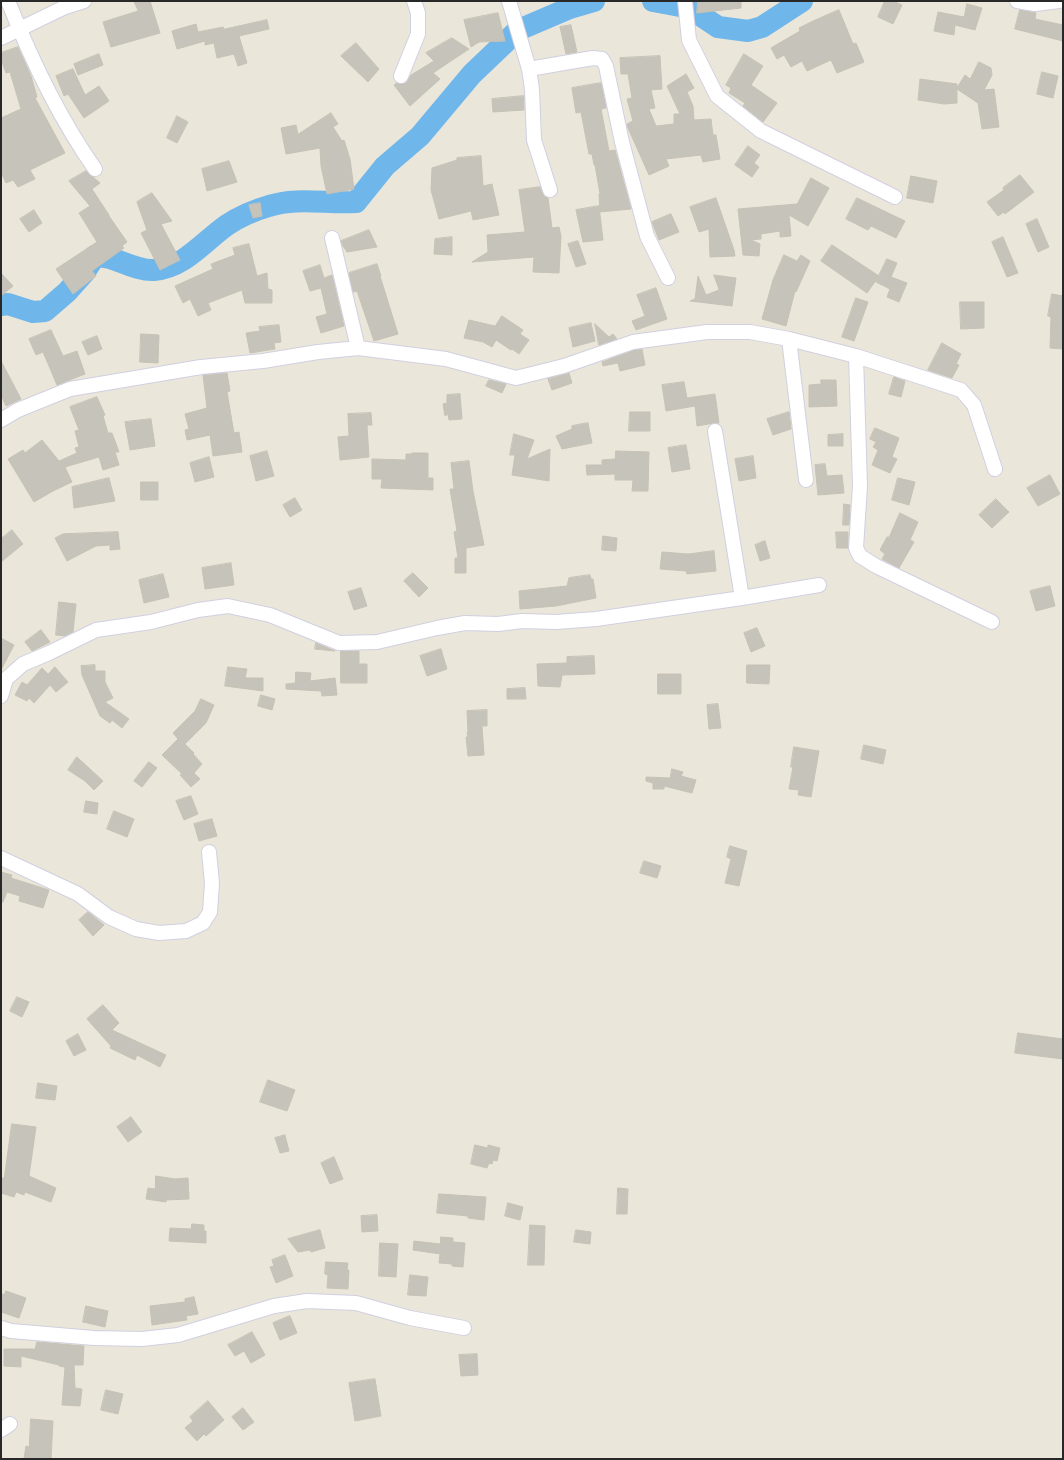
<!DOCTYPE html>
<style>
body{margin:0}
#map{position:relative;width:1064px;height:1460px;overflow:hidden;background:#ebe6da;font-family:"PT Sans",sans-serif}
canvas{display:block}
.frame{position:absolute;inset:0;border:2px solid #282828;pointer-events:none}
</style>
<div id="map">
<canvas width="1064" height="1460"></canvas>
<div class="frame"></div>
</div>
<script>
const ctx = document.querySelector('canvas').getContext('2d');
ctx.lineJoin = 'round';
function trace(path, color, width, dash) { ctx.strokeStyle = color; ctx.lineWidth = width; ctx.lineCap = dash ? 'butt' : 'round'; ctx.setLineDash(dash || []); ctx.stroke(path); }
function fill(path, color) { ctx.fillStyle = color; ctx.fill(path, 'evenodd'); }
const river = new Path2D(`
 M653 1 680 6
 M691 9 718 27 748 31 762 27 802 1
 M523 28 570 8 594 1
 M1 305 8 304 33 312 45 311 67 292 84 273 95 256C100 256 105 257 110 258 123 262 140 271 154 270 184 268 204 241 227 225 239 217 255 210 269 206 297 197 327 204 356 202L385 166 420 136 472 74 515 33`);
const building = new Path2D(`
 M134 1H150L160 33 111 47 103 22 138 11Z
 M698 1H741V8L697 13Z
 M885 1H893L902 5 893 24 878 17Z
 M967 4 982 8 975 30 955 25 954 35 934 31 938 12 964 17Z
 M839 10 853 44 856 43 864 62 837 73 831 60 807 71 802 61 791 67 784 55 777 59 771 48 800 31 799 28 813 21Z
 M1020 10 1036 13 1035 19 1063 25V41L1015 29Z
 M498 13 505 41 479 42 471 47 464 20Z
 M267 20 269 29 239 36 247 63 238 66 234 54 217 58 214 43 205 45V41L177 49 172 31 196 24 198 32 223 27 224 29Z
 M571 25 577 52 566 54 560 27Z
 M452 38 469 49 433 73 440 79 410 106 394 85 397 83 402 84 406 83 411 75 434 61 426 53Z
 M356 43 379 69 368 82 341 56Z
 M18 47 31 76 37 97 35 98 65 153 30 170 35 179 18 187 13 180 6 183 1 172V118L21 109 10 72 6 73 1 59V53Z
 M99 54 103 65 78 75 74 64Z
 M744 54 763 66 751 85 777 103 763 122 743 106 745 103 729 93 731 88 726 85Z
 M660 56 662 89 651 90 655 108 649 109 656 126 674 124V114H680L667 86 686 74 694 88 687 92 693 106 694 120 711 119 713 135H716L720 159 703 162 701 155 666 159 669 166 649 175 628 128 627 124 633 121 627 99 632 98 628 74H621L620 58Z
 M979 62 991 68 992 75 984 90 994 89 999 127 982 129 978 103 957 89V103L944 104 918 100 920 79 957 84V88L965 75 970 79Z
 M73 69 85 95 99 86 109 101 84 118 68 94 64 96 56 76Z
 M1042 72 1058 76 1053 98 1037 94Z
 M601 83 606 108 601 109 609 151 615 150 631 209 600 212 599 194H600L595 165H594L592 154H589L581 112 576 113 572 88Z
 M524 96V110L493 112 492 99Z
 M331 113 338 124 333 127 342 141 344 140 350 159 354 189 327 194 321 166 320 148 286 154 281 128 296 125 298 134Z
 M177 116 188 122 177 143 167 138Z
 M748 146 760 155 754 163 759 167 752 177 735 165Z
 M481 156 483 186 492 184 499 215 473 220 471 211 439 219 431 190 432 168 457 160V158Z
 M229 161 237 182 207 191 202 169Z
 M86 171 100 183 92 189 109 215V216L127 242 122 246 124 248 92 271 96 276 73 294 56 269 97 242 79 213 90 206 69 181Z
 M1020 175 1034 192 1005 214 1004 212 998 216 987 202 1004 190 1003 188Z
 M911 176 937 181 933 203 907 198Z
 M811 178 829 188 808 226 789 215 791 236 780 237V231L761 234V239L751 240 760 244 759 256 743 255 738 209 797 204Z
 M540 187 544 196 548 198 552 228 559 227 561 236 559 273 533 272 534 257 472 262 488 252 487 235 525 232 519 190Z
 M152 193 172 221 161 224 180 260 160 270 141 233 147 230 137 202Z
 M716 198 734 250 735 256 710 257 709 229 699 232 690 207Z
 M857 198 905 221 896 238 871 226 868 230 846 219Z
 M260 203 262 216 253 218 249 205Z
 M599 206 603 240 583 242 576 210Z
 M34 210 42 223 29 232 20 219Z
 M671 214 679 232 659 240 652 222Z
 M1037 219 1049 247 1038 252 1026 224Z
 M369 230 377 247 347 252 343 246 341 241Z
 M452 237V255L434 254 435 239Z
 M1003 237 1018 273 1007 277 992 242Z
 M578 241 586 264 576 267 568 244Z
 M249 244 257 276 267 273 268 289 272 290V303H245L242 290 208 303 211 310 198 316 190 299 183 303 175 286 213 269 211 264 235 255 233 248Z
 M832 245 879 276 867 293 821 261Z
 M784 255 797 261 801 255 810 261 796 292 795 291 786 326 762 319 773 280Z
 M887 259 897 263 891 277 907 283 899 302 887 297 890 289 876 282Z
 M377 264 381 276H380L398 334 374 341 357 291 353 292 349 273Z
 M320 265 324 278 332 275 344 326 321 333 316 317 327 314 321 288 310 291 303 271Z
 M1 273 13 286 1 296Z
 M714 275 736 278 732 306 690 301 695 299 698 276 706 295 719 290Z
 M656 288 667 319 636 330 632 321 645 316 637 295Z
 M1052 294 1063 296V349L1050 348 1051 317 1048 316Z
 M856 298 868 302 854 341 842 337Z
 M960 302H984V328L961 329Z
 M502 316 523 330 520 334 529 340 519 354 512 349 511 350 496 340 492 347 483 342 464 338 469 320 495 326Z
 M591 323 595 341 573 347 569 328Z
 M595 324 609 337 613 334 617 339 599 345Z
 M279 325 281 342 274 343 275 349 250 353 246 333 260 331 259 327Z
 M51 330 63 356 77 351 85 374 57 385 43 352 36 355 29 339Z
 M141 334 159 335 158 363 140 362Z
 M97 336 102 349 88 355 82 342Z
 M942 343 961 354 956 364 959 365 952 378 928 370Z
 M642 349 645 365 620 371 618 363 603 366 602 362 635 350Z
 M1 361 21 399 6 406 1 395Z
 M227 373 230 391 227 392 234 433 239 432 242 452 213 456 210 435 187 440 185 430 189 429 185 414 207 408 203 375Z
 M569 373 572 383 552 390 548 379Z
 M894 377 905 381 901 397 889 394Z
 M489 380 506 384 502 393 486 386Z
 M821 380H836L837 406 809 407V385L821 384Z
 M684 382 687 398 715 394 719 423H714L697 426 695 406 666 411 662 385Z
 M460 394 462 419 449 420 448 414 445 416 443 404 447 403V395Z
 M97 397 105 415 103 416 108 433H112L119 452H115L119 465 103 470 99 457 65 467 72 482 53 491 34 502 8 459 23 450 25 453 42 440 59 461 77 453 75 448 79 447 75 431 79 430 70 407Z
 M630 412H650V431H629Z
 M789 412 791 429 773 435 767 419Z
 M371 413 372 425H367L369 457 340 460 338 437 349 436 348 414Z
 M151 419 155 446 130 450 125 422Z
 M588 423 592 443 562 449 556 436 572 429V426Z
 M875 428 899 438 892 457 897 459 890 473 872 465 878 450 873 447 876 442 870 439Z
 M514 434 534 440 527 459 550 449 549 481 512 475 515 455H510Z
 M843 434V446H828V435Z
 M686 445 690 469 672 472 668 448Z
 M267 451 274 476 256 481 250 456Z
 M616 451 649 452 648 491H632L633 480H615V474L587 475 586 465H602V460L615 459Z
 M412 453H428V478H433V490L381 488 382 479H372V459L406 460V454H412Z
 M753 456 756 478 739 481 735 459Z
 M209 457 214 477 195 482 190 463Z
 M469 461 473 491 484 545 466 548V573H455V558H458L454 532 457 531 450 489H454L451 463Z
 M825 464 827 476 842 475 844 493 818 495 815 465Z
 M1050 475 1060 494 1038 506 1027 488Z
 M109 478 115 501 74 508 72 487Z
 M898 478 915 482 909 505 892 500Z
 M141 482H158V500H141Z
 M295 498 302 510 290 517 283 505Z
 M996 499 1009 512 992 528 979 515Z
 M844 504 850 505 849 525H843Z
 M900 513 918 522 910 540 914 542 899 568 882 559 885 554 880 550 887 537H889Z
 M12 530 23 544 1 562V539Z
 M118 532 120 549 110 550V545L96 546 67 561 55 538 63 534Z
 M836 532H848V548H837Z
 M603 536 617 538 616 551 602 550Z
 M765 541 770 558 760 561 755 545Z
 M714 551 716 571 687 574 686 571 660 569 662 552 688 554Z
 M231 563 234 585 205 589 202 568Z
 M413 573 428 588 419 597 404 581Z
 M163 574 169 597 144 603 139 580Z
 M590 575 591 579H593L596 598 556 606 520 609 519 591 567 586 569 578Z
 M1050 586 1055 606 1036 611 1030 591Z
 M361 588 367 606 354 610 348 592Z
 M59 602 76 604 73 632 65 636 56 635Z
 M757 628 765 646 751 652 744 633Z
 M41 630 50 642 32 651 25 642Z
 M1 638 14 645 1 670Z
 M316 643 335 651 315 649Z
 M441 649 447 669 427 676 420 656Z
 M341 651H359V664H367V683H341Z
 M594 656 595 674 562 675 560 687 538 686 537 664 567 663V657Z
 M95 665V671H105V682L113 698 105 702 129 719 122 728 112 720 110 723 100 716 82 675 81 666Z
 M747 665H770L769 684 747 683Z
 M55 667 68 682 56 692 50 685 34 703 29 698 27 701 15 695 22 682 27 685 42 668 48 674Z
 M228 667 247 669 245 678H263V691L225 686Z
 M296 672 311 673 310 681 335 678 337 695 322 696 321 691 286 689V684L295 683Z
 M658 674H681V694H658Z
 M525 688 526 699H507V689Z
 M261 695 275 699 272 710 258 706Z
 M201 699 214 705 206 723 185 744 194 753 193 754 202 764 194 773 200 779 191 787 180 775 182 774 162 755 178 739 173 733 195 711Z
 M718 704 721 728 709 729 707 705Z
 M487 710V726H482L484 755 468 756 466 737H468L467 732H468L467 711Z
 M864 745 886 750 883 764 861 759Z
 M794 747 819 751 811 797 798 795 799 790 789 789 793 767H791Z
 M77 757 103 781 94 790 85 781 68 770Z
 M149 762 157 768 142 787 134 781Z
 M672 769 683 772 681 776 696 780 692 793 664 786V789H653V783L646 781V777L670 778Z
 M191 796 198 814 184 820 176 801Z
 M86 801 98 803 97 814 84 812Z
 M114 811 134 819 127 837 107 829Z
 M212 819 217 836 199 841 194 824Z
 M730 846 747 851 739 886 725 883 731 859 727 857Z
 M644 861 661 866 657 878 640 873Z
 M1 872 12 875 11 878 49 890 43 908 19 901 20 896 7 892 3 902H1Z
 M88 912 104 925 93 936 79 920Z
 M17 997 29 1002 22 1017 10 1011Z
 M103 1005 119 1023 112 1030 166 1055 160 1067 137 1055 135 1060 110 1048 111 1046 87 1019Z
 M1018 1033 1063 1039V1059L1015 1053Z
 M78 1034 86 1050 74 1056 66 1041Z
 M268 1080 295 1090 287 1111 260 1102Z
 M38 1083 57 1086 55 1100 36 1098Z
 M131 1117 142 1132 128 1142 117 1127Z
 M12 1124 36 1127 29 1176 56 1188 51 1202 25 1192 24 1195 16 1192 14 1197 1 1193V1178H4Z
 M285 1135 289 1151 280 1153 275 1138Z
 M475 1145 488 1148V1145L500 1148 497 1161 493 1160 492 1164 489 1163 487 1168 471 1164Z
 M334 1157 343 1179 330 1184 321 1163Z
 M156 1176 175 1179 188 1178 189 1199 166 1200V1202L146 1199 148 1188 155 1189Z
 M618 1188 628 1189 627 1214H617Z
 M439 1194 486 1197 484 1220 468 1218V1216L437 1213Z
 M508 1203 523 1207 520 1220 505 1216Z
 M377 1215 378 1231 362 1232 361 1216Z
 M192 1224 204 1225V1231H206V1243L169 1241 170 1228 191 1229Z
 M530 1225 545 1226 544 1265H528Z
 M320 1230 325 1248 311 1252 310 1250 298 1252 288 1239Z
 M576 1230 591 1232 590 1244 574 1242Z
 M441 1237 453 1238V1242L465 1243 463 1267 452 1266V1264L439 1263 440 1254 413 1250 414 1241 440 1244Z
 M380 1243 398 1244 396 1277 379 1276Z
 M285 1255 293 1276 276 1283 270 1267 274 1266 272 1260Z
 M326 1262 348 1263 347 1270H349L348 1289 327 1288 328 1275 325 1274Z
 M410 1275 428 1277 426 1296 408 1295Z
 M6 1291 26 1298 19 1318 1 1312V1293L4 1295Z
 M194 1297 198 1314 186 1316 187 1320 152 1325 150 1306 185 1302V1299Z
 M86 1306 108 1311 105 1327 83 1322Z
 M290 1316 297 1333 280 1340 273 1323Z
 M252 1332 265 1355 251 1363 244 1351 235 1356 228 1345Z
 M37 1342 84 1346 83 1365H74L75 1388 82 1389 80 1406 62 1405 65 1367 59 1366V1365L21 1356V1367L4 1366V1349H35Z
 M477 1354 478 1375 461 1376 459 1355Z
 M375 1379 381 1416 355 1421 349 1383Z
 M106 1390 123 1394 118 1414 101 1410Z
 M208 1401 224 1420 206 1436 204 1434 197 1441 185 1428 193 1421 190 1417Z
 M243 1408 254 1422 243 1430 232 1417Z
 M31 1419 53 1421 51 1459H24L26 1446 29 1447Z`);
const minor = new Path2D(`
 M8 1C31 59 59 118 95 169
 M509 1 529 69 532 89 534 140 550 190
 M685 1 689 40 717 96 761 131 895 197
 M1017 1 1035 4 1059 1
 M1 38 65 7 84 1
 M529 69 593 58 602 59 606 66 622 142 647 236 668 278
 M401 76 418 34V13L414 1
 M332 238 358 348
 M789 339 806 480
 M856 356 860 486 856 548 860 556 876 566 992 622
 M1 420 18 410 70 389 201 367 263 361 318 352 358 348 446 359 516 378 564 366 633 342 707 332H750L789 339 856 356 961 390 974 405 995 469
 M715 431 742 598
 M1 696 6 679 23 664 49 653 96 630 151 622 198 610 228 606 270 615 339 643 377 642 437 628 465 623 498 624 522 621 556 622 596 619 742 598 819 585
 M1 858 78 894 109 917 136 929 159 933 186 931 203 923 210 912 212 883 209 852
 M1 1328 11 1331 94 1338 142 1339 178 1335 274 1306 307 1301 356 1303 410 1318 464 1328
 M1 1430 10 1424`);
trace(river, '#6fb6eb', 22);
fill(building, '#c6c3ba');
trace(building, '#c6c2b4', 1);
trace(minor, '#d0d0e1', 16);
trace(minor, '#fff', 14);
</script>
